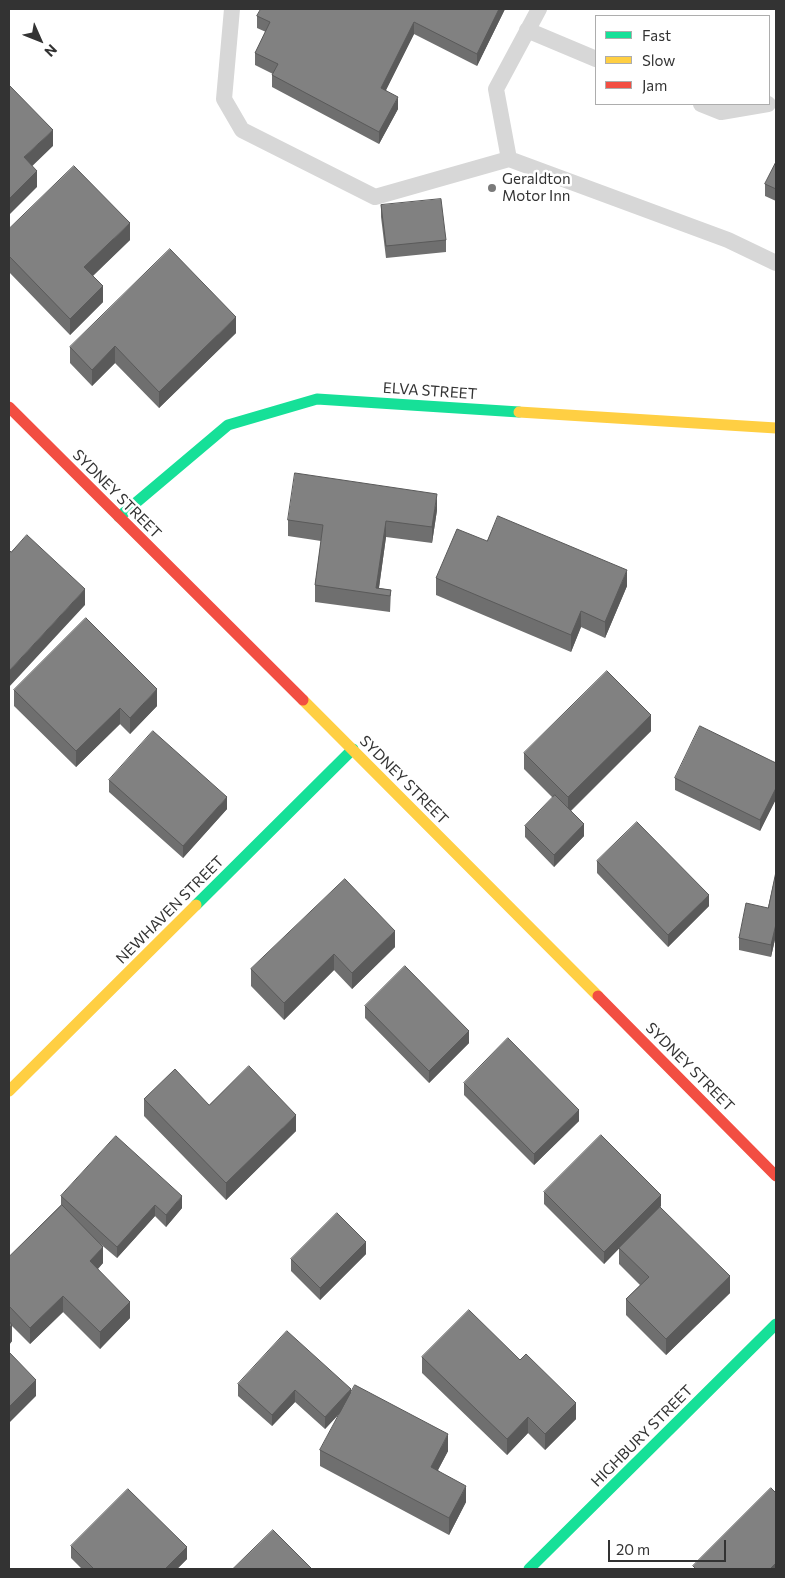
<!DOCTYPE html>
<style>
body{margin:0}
#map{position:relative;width:785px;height:1578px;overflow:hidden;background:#fff;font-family:Commissioner,sans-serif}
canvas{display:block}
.frame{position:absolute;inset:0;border:10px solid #333;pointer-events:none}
.legend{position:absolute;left:595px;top:15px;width:175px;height:90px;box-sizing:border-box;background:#fff;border:1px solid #adadad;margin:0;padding:6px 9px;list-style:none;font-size:15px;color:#333}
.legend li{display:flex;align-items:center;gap:10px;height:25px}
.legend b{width:25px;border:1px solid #adadad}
.north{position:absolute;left:15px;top:15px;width:50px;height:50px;-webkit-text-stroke:4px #fff;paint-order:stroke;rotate:134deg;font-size:14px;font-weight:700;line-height:20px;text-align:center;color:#333}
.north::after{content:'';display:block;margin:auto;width:18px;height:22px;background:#333;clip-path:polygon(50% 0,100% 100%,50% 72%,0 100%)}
.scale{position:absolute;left:608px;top:1540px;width:118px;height:22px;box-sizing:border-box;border:2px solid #333;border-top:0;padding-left:6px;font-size:15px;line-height:18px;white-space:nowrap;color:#333;-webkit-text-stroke:4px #fff;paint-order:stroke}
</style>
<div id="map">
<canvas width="785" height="1578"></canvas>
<div class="frame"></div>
<ul class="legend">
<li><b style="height:6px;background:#16e098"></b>Fast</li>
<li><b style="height:6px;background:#ffcf43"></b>Slow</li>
<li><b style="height:6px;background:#f24e42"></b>Jam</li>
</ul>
<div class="north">N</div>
<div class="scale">20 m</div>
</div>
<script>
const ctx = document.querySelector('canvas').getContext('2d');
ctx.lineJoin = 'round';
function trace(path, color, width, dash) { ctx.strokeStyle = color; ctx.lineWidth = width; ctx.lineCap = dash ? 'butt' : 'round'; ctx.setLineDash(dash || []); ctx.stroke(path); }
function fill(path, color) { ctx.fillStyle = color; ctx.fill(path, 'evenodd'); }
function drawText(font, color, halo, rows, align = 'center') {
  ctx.font = font + ' Commissioner,sans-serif'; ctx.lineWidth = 5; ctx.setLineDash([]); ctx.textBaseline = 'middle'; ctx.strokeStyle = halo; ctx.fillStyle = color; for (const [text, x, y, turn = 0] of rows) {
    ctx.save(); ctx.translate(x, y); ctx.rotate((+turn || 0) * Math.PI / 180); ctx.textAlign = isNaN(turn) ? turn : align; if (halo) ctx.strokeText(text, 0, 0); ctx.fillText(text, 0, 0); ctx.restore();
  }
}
const lane = new Path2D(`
 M232 9 224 99 242 130 375 197 509 159 728 240 776 263
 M527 30 596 59
 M701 104 721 112 768 104
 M509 159 496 89 539 9`);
const fast = new Path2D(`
 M119 517 228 425 317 399 519 412
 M196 905 353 749
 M529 1569 776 1324`);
const slow = new Path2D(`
 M519 412 776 428
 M303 700 598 996
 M9 1091 196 905`);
const jam = new Path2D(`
 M9 407 303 700
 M598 996 776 1176`);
const wall = new Path2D(`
 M261 9H505L477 66 414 34 386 90 398 109 379 144 272 87V75L273 74 255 65V53L266 32 257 28V16Z
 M776 162V201L765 196V184Z
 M381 205 446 240V252L386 258 381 217Z
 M9 229 130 240 93 276 103 302 70 335 9 272Z
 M236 333 159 408 115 363 92 386 70 363V347Z
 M437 510 432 543 386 537 379 588 391 590 390 612 315 602V585L321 541 288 536V520Z
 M487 541 627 586 605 638 581 627 571 652 436 595V578Z
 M14 690 157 706 130 734 120 724 76 767 14 706Z
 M651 731 571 811 584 836 554 867 525 837V826L553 798 524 769V753Z
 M776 763V799L760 831 675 790V778Z
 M109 780 227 809 183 858 109 792Z
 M597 861 709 906 668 947 597 873Z
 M776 872V935L771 957 739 950V938L768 908Z
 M345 879 395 947 352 989 334 970 284 1020 251 986V969Z
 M365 1006 469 1043 429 1083 365 1018Z
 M464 1083 579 1121 534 1165 464 1095Z
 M144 1099 296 1131 226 1200 144 1116Z
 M116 1136 182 1208 166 1227 155 1216 117 1258 98 1242 103 1263 98 1269 130 1318 100 1349 63 1312 30 1344 12 1326V1341L9 1345V1257L61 1205V1196Z
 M544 1192 661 1206 660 1207 730 1293 666 1355 626 1315V1299L640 1285 619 1264V1248L604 1264 544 1204Z
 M366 1254 320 1300 291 1271V1259Z
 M422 1357 576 1419 545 1450 528 1433 507 1455 422 1373Z
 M238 1384 351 1392 448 1451 438 1470 466 1502 449 1535 320 1466V1450L340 1413 325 1429 295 1402 272 1426 238 1396Z
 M71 1546 187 1559 177 1569H82L71 1558Z`);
const shadedWall = new Path2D(`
 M499 9H505L477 66V54Z
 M414 22V34L381 100V88Z
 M398 97V109L379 144V132Z
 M53 130V146L24 174V157Z
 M37 171V187L9 215V199Z
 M130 223V240L84 284V267Z
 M103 286V302L70 335V319Z
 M236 317V333L159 408V392Z
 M115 346V363L92 386V370Z
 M437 494V510L432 543V527Z
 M386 521V537L378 594 376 588Z
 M627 570V586L605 638V622Z
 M85 589V605L9 687V671Z
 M581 611V627L571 652V635Z
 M157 689V706L130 734V718Z
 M120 708V724L76 767V751Z
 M651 715V731L568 813V797Z
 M776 788V799L760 831V820Z
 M227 797V809L183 858V846Z
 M584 824V836L554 867V855Z
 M709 895V906L668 947V935Z
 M776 923V935L771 957V945Z
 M395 931V947L352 989V973Z
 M334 954V970L284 1020V1003Z
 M469 1031V1043L429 1083V1071Z
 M579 1110V1121L534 1165V1154Z
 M296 1115V1131L226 1200V1183Z
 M661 1195V1206L604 1264V1252Z
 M182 1196V1208L166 1227V1215Z
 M155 1205V1216L117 1258V1247Z
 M366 1242V1254L320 1300V1288Z
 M103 1247V1263L90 1277V1261Z
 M730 1276V1293L666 1355V1339Z
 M63 1296V1312L30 1344V1328Z
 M130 1302V1318L100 1349V1332Z
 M12 1325V1341L9 1345V1328Z
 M36 1380V1396L9 1423V1407Z
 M351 1389V1401L325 1429V1417Z
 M295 1390V1402L272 1426V1415Z
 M576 1403V1419L545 1450V1434Z
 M528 1417V1433L507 1455V1439Z
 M448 1434V1451L431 1483V1467Z
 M466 1486V1502L449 1535V1518Z
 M187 1547V1559L177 1569H165Z
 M776 1563V1569H770Z`);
const building = new Path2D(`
 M261 9H499L477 54 414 22 381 88 398 97 379 132 272 75 278 64 255 53 270 22 257 16Z
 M9 85 53 130 24 157 37 171 9 199Z
 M776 162V189L765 184Z
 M74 166 130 223 84 267 103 286 70 319 9 256V229Z
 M441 199 446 240 386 246 381 205Z
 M170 249 236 317 159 392 115 346 92 370 70 347Z
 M295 473 437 494 432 527 386 521 376 588 391 590 390 596 315 585 323 525 288 520Z
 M498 516 627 570 605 622 581 611 571 635 436 578 457 529 487 541Z
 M27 535 85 589 9 671V550L11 552Z
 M86 618 157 689 130 718 120 708 76 751 14 690Z
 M607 671 651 715 568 797 524 753Z
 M700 726 776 763V788L760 820 675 778Z
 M153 731 227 797 183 846 109 780Z
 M555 795 584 824 554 855 525 826Z
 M637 822 709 895 668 935 597 861Z
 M776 872V924L771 945 739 938 746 903 768 908Z
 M345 879 395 931 352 973 334 954 284 1003 251 969Z
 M405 966 469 1031 429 1071 365 1006Z
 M508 1038 579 1110 534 1154 464 1083Z
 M249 1066 296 1115 226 1183 144 1099 175 1069 209 1105Z
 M601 1135 661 1195 604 1252 544 1192Z
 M116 1136 182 1196 166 1215 155 1205 117 1247 61 1196Z
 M62 1205 103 1247 90 1261 130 1302 100 1332 63 1296 30 1328 9 1306V1257Z
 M660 1207 730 1276 666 1339 626 1299 649 1277 619 1248Z
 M337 1213 366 1242 320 1288 291 1259Z
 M469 1310 520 1360 526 1354 576 1403 545 1434 528 1417 507 1439 422 1357Z
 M9 1321 12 1325 9 1328Z
 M287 1331 351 1389 325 1417 295 1390 272 1415 238 1384Z
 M9 1352 36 1380 9 1407Z
 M355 1385 448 1434 431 1467 466 1486 449 1518 320 1450Z
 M771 1488 776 1493V1563L770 1569H696L693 1566Z
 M128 1489 187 1547 165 1569H94L71 1546Z
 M273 1530 312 1569H233Z`);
const markers = [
 [492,188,5,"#7a7a7a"]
];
const poiNames = [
 ["Geraldton",502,179],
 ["Motor Inn",502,196]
];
const streetNames = [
 ["ELVA STREET",430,391,4],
 ["SYDNEY STREET",117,494,45],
 ["SYDNEY STREET",404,780,45],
 ["NEWHAVEN STREET",170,910,-45],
 ["SYDNEY STREET",690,1067,45],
 ["HIGHBURY STREET",642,1436,-45]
];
trace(lane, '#d7d7d7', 16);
trace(fast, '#16e098', 11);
trace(slow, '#ffcf43', 11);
trace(jam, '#f24e42', 11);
fill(wall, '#6f6f6f');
fill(shadedWall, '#5a5a5a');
fill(building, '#818181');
trace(building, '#5a5a5a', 1);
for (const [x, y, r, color] of markers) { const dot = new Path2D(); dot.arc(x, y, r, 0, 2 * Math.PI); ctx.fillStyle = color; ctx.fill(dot); trace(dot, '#fff', 2); }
drawText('15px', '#333', '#fff', poiNames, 'left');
drawText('15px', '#333', '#fff', streetNames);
</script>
